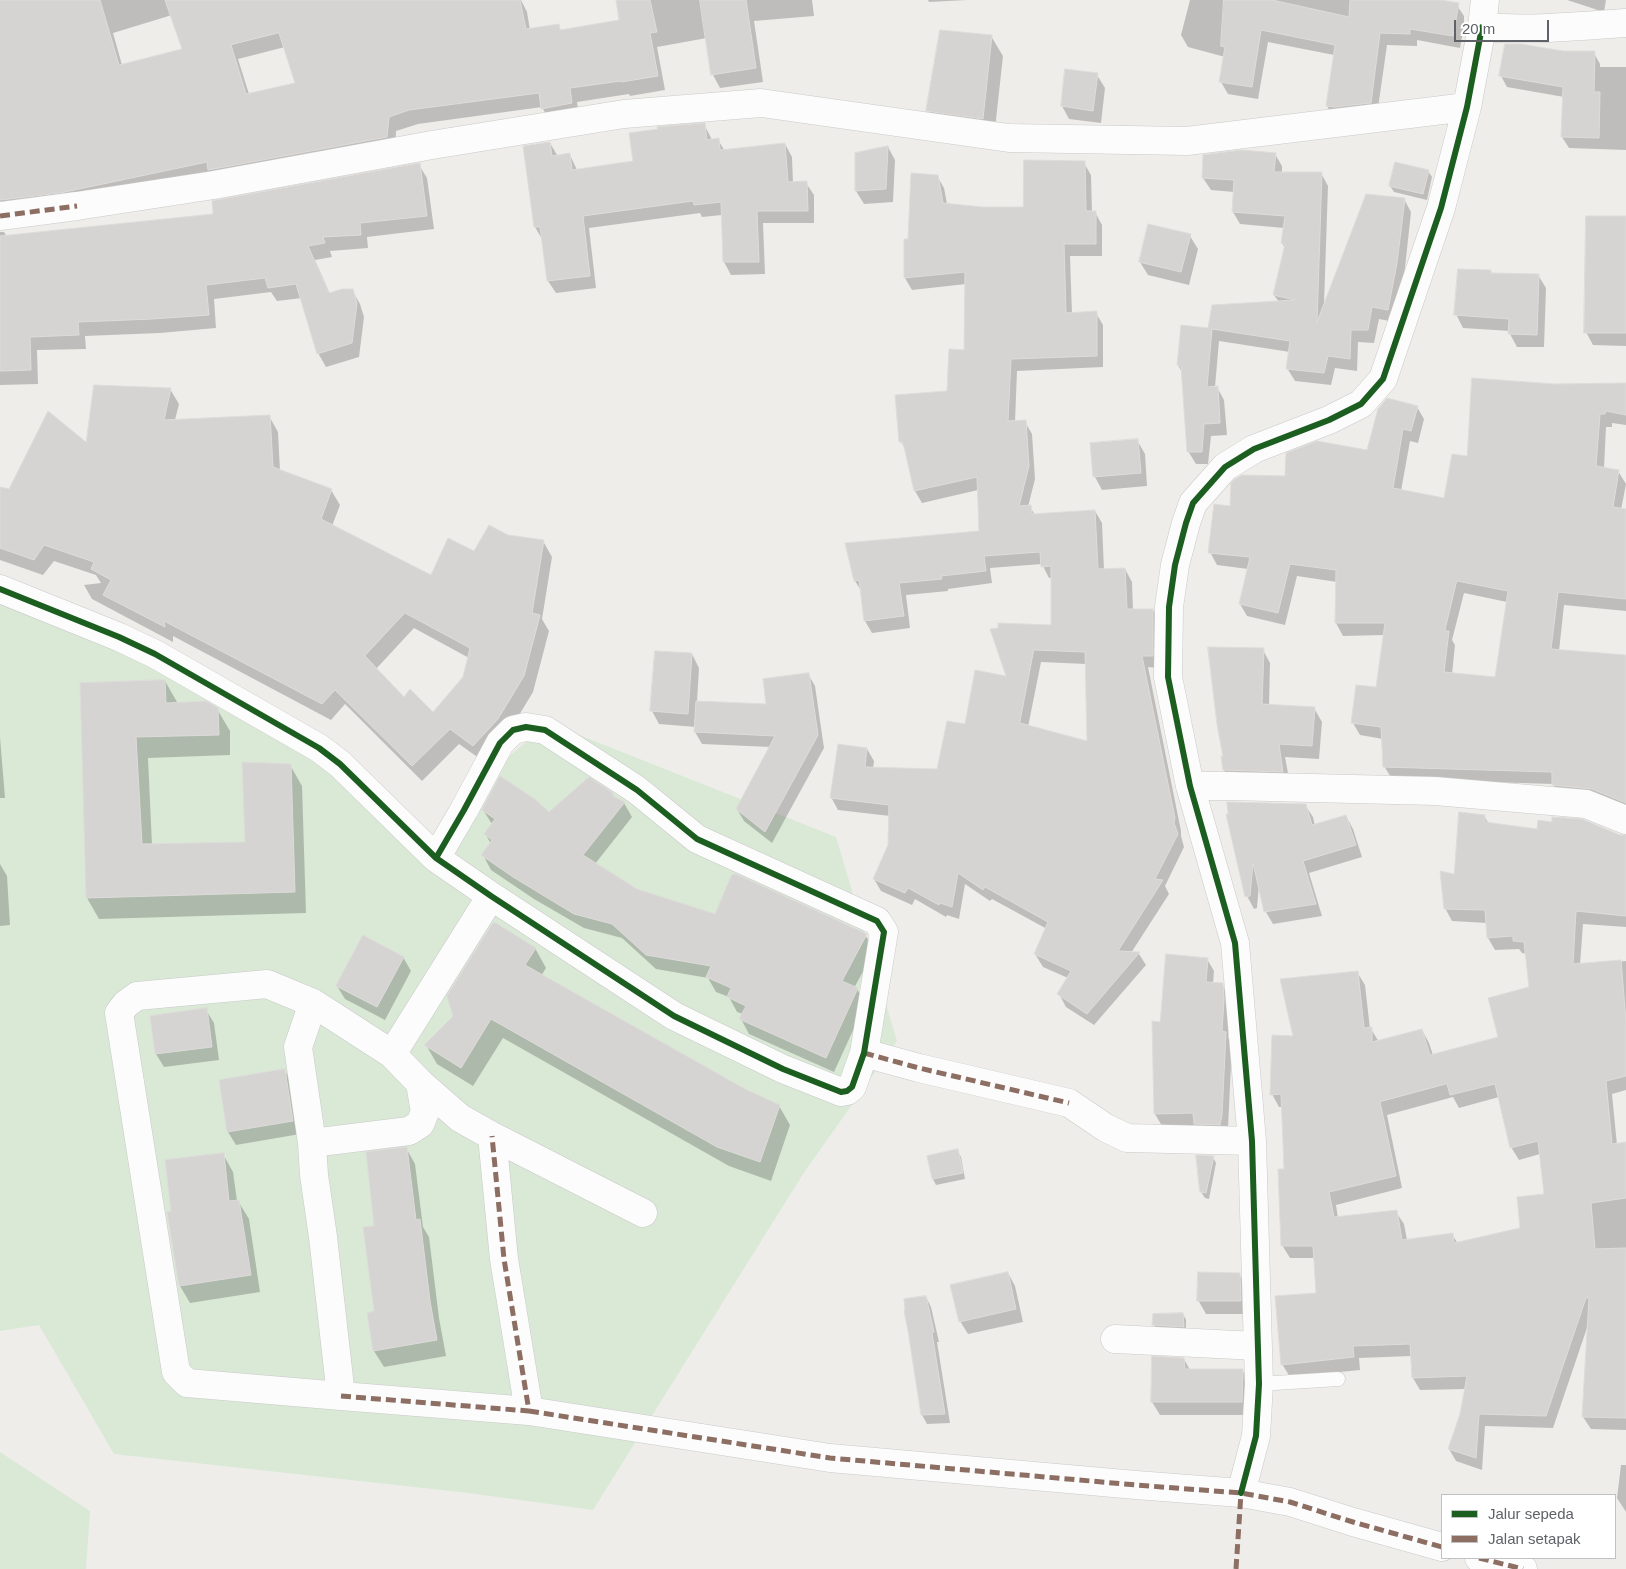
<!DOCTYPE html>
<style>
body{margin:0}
#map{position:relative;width:1626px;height:1569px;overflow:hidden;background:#eeedea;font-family:Helvetica,sans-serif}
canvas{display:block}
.legend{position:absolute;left:1441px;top:1494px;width:175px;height:65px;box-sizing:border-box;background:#fff;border:1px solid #bfc1c2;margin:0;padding:6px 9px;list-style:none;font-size:15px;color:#5f6367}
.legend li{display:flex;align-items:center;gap:10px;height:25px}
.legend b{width:25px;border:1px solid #bfc1c2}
.scale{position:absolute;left:1454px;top:20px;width:95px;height:22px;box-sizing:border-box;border:2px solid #5f6367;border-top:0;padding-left:6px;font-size:15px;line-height:18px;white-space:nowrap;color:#5f6367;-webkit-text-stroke:4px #fff;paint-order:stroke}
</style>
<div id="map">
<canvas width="1626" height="1569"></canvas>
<ul class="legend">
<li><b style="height:6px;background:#1b5e20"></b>Jalur sepeda</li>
<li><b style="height:6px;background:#8d6e63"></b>Jalan setapak</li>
</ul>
<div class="scale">20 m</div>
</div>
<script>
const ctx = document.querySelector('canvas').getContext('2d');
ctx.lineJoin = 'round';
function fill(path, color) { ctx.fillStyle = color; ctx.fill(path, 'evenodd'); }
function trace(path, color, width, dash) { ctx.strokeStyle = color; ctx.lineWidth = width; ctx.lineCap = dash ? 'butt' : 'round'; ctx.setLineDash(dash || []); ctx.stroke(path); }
const green = new Path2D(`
 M0 578 161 648 429 845 455 801 549 723 836 837 897 1041 803 1174 593 1510 469 1493 114 1454 39 1325 0 1331Z
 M0 1452 90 1511 86 1569H0Z`);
const shadow = new Path2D(`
 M0 0H521L527 12 530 30 558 26 561 31 621 21 617 0H812L814 16 754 21 763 82 720 88 713 75 707 38 657 47 665 90 630 96 629 94 577 102 579 117 550 122 542 107 418 124 396 131 395 151 0 216ZM172 15 184 50 122 65 113 33ZM285 47 296 84 249 94 238 59Z
 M928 0H967L929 2Z
 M1190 0H1434L1456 4 1464 16V27L1460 48 1417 40V46L1387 45 1377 115 1334 118 1327 106 1334 55 1268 42 1258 99 1228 94 1221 82 1225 57 1188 47 1181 35Z
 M1567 0H1606L1604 12Z
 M991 36 1003 56 994 138 939 130 928 110Z
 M1563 52 1594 53 1600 64V67H1626V150L1569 148 1562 137 1564 97 1507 87 1501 76Z
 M1097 75 1105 88 1101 123 1069 119 1062 106Z
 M704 124 712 140H718L725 151 785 144 792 157 793 183H806L814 195V223H763L765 274 731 275 724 262 722 215 702 217 700 213 589 228 596 288 556 293 548 281 542 239 535 227 550 143 557 155H570L577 170 634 162Z
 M888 147 895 160 893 202 864 204 856 191Z
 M1275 154 1282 166V173H1321L1328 186 1324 304 1404 199 1411 212 1404 277 1395 322 1379 319 1374 343 1358 342 1357 371 1335 368 1331 385 1295 381 1287 368 1290 352 1219 341 1215 387H1217L1224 400 1227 435 1211 436 1208 464H1196L1188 451 1183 374 1178 365 1209 330 1279 302 1274 295 1285 248 1282 243 1284 228 1240 224 1233 212 1234 192 1211 190 1203 178Z
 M1084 163 1091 175 1092 212H1095L1102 225V256H1070L1072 314 1096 313 1103 325V367L1017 371 1015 422H1025L1032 434 1035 479 1028 507H1030L1035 515 1095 511 1102 523 1104 570 1125 569 1132 582 1133 611 1153 610 1160 622 1159 668 1148 667 1181 831V836L1184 847 1165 886 1169 894 1131 953 1139 954 1146 965 1094 1025 1066 1007 1059 994 1068 978 1043 967 1035 954 1047 929 992 899 990 901 965 884 959 919 947 915 946 917 915 899 912 905 881 891 874 879 889 845 890 816 838 810 831 797 867 749 874 761 873 769 938 770 966 725 1052 627V578H1049L1042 564 990 568 992 583 948 589V591L906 595 910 628 872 633 865 621 862 592 855 581 980 532 978 490 922 503 915 491 906 451 901 441 948 392 965 351 966 284 912 290 905 278 909 240 937 176 944 188 947 204 982 209H1024ZM1041 662 1086 664 1088 743 1028 727Z
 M419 165 427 178 434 229 367 237 368 248 330 251 332 257 315 260 330 294 352 290 360 304 364 317 359 357 326 367 318 353 302 298 277 301 271 292 214 299 216 328 160 333 85 336 86 349 37 350 38 384 0 385V232H4L7 237 214 215Z
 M1428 171 1432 177 1427 200 1394 192 1390 186Z
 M1626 217V346L1593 345 1586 332Z
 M1190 236 1198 249 1189 285 1148 275 1140 262Z
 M1490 272 1492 274 1538 275 1546 288 1544 347H1517L1510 334V331L1463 328 1456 314Z
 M1554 385H1626V425L1612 423V427H1606L1604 468 1618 471 1626 484 1621 510H1626V611L1564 605 1559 651 1626 656V812L1561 798 1553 784 1392 779 1384 766 1383 739 1360 735 1353 723 1377 688 1384 635 1343 636 1336 623 1337 582 1297 576 1285 625 1247 616 1240 604 1248 569 1217 565 1210 552 1231 507 1286 478 1368 452 1417 407 1424 419 1418 443 1410 441 1401 491 1445 499 1468 458ZM1464 593 1507 602 1496 678 1452 674 1455 645 1452 640Z
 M170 389 179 404 175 420 269 416 278 432 280 471 331 490 340 505 332 526 432 577 508 536 543 541 552 557 542 619 549 631 533 692 507 735 483 761 459 744 422 781 345 704 331 720 173 636V642L92 599 84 585 101 583 96 575 54 561 43 575 0 560V489L9 491 87 444ZM414 628 469 658 464 678 433 713 405 698 376 669Z
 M1137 440 1145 454 1147 486 1102 490 1095 477 1092 444Z
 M1263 650 1270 663 1269 706 1314 708 1322 722 1319 759 1285 757 1290 784 1232 783 1224 770 1225 758Z
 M692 654 699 668 697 702 767 705 808 674 815 686 824 748 772 843 744 821 737 809 771 747 702 744 695 732 696 727 659 724 652 711Z
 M165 681 177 702 217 709 230 731V755L148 758 152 845 246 843 290 765 302 786 306 913 99 919 87 898 81 684Z
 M0 737 5 798H0Z
 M589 779 612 794 615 798 624 803 632 817 595 864 636 890 716 915 859 931 866 936 875 950 854 988 857 989 865 1004 834 1072 749 1034 741 1019 743 1014 737 1012 729 997 716 992 708 978 656 969 622 938 584 928 534 899 491 870 483 855 491 844 486 835 492 824 483 810 549 814Z
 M1305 805 1313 817 1315 826 1346 816 1353 829 1362 857 1309 873 1322 916 1273 924 1266 912 1259 884 1257 908 1254 909 1247 896 1229 815Z
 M1484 816 1489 824 1538 830 1626 837V927L1583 924 1580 965 1626 961V1090L1612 1094 1617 1145 1626 1143V1430L1591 1429 1583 1417 1588 1325 1553 1428 1485 1426 1482 1470 1456 1461 1449 1449 1462 1414 1466 1389 1420 1390 1413 1378 1412 1356 1359 1358 1360 1370 1290 1377 1282 1364 1317 1294 1315 1258H1290L1282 1245 1286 1170 1282 1107H1279L1272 1094 1294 1038 1357 972 1365 985 1370 1029H1371L1379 1042 1422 1030 1429 1043 1433 1055 1499 1038 1531 988 1527 954 1522 953 1519 949 1495 950 1488 938 1487 923 1452 921 1445 908 1455 875ZM1453 1097 1459 1108 1499 1097 1511 1147 1519 1160 1540 1154 1545 1195 1521 1229 1458 1244 1452 1234 1407 1240 1404 1224 1396 1212 1338 1218 1336 1205 1402 1188 1387 1115Z
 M0 864 7 876 10 925 0 926Z
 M535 948 546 968 541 976 744 1090 779 1106 790 1125 771 1181 729 1166 503 1038 473 1086 437 1064 426 1045Z
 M403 957 411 971 385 1020 345 999 337 986Z
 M1207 959 1214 971 1213 984H1222L1229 996 1230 1012 1228 1037 1232 1044 1228 1128 1202 1135 1195 1125 1162 1126 1155 1114 1153 1023H1161Z
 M206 1010 214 1023 219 1060 164 1067 156 1054 151 1017Z
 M285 1071 292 1084 300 1134 236 1145 228 1132Z
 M406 1148 415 1164 423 1227 429 1237 439 1318 446 1356 384 1367 374 1351 368 1314 376 1312 375 1227Z
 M957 1150 961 1157 965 1179 936 1185 933 1179Z
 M223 1154 233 1172 237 1201H238L249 1219 260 1292 190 1303 180 1286 172 1212Z
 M1213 1157 1216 1163 1209 1199 1205 1198 1201 1192Z
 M1008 1273 1015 1286 1023 1322 968 1334 960 1321Z
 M1239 1274 1247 1287 1248 1314H1206L1198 1300Z
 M926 1297 931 1307 939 1342H937L950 1423 927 1424 922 1415Z
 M1183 1314 1186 1320V1333L1157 1331 1154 1325Z
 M1184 1359 1190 1370H1242L1250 1383 1249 1415H1160L1152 1402Z
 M1621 1465H1626V1512L1617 1498Z`);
const building = new Path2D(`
 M0 0H100L119 65 182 49 165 0H520L526 29 559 24 560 30 619 20 616 0H650L657 32 650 33 658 76 621 82V81L570 88 572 103 541 109 539 93 409 110 389 117 387 137 208 170 207 162 60 193 0 200ZM279 33 295 83 246 94 231 45Z
 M700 0H746L756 68 711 75Z
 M1224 0H1272L1349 17 1350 0H1441L1459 3 1453 36 1410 29V34L1380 33 1371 103 1334 107 1326 106 1335 45 1261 30 1252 87 1219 82 1225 47 1221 46Z
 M940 30 992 35 983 119 926 111Z
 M1505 44H1521L1563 51H1595L1594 92H1600L1599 138 1561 137 1563 87 1499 76Z
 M1065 69 1098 73 1093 111 1061 106Z
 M705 123 707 140 719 138 720 150 785 143 788 182 807 181 808 211H757L759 262H723L721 202 694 205 693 201 583 216 590 276 547 281 540 227H534L523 146 550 142 552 156 570 153 572 170 633 161 629 133 658 129 657 127Z
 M888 146 886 189 855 191V153Z
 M1242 150 1276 153 1274 172H1322L1317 322 1366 194 1405 198 1397 263 1388 310 1372 307 1368 330H1351L1350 359 1328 356 1324 373 1286 369 1290 341 1212 329 1207 387 1218 386 1220 423 1204 424 1202 452H1187L1181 366 1177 365 1181 325 1208 328 1212 305 1295 300 1273 295 1285 244 1281 243 1285 216 1232 212 1234 180 1202 178 1203 155Z
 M1024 160 1085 161 1086 211H1096V244H1064L1066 313 1097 311V356L1011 359 1008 421 1026 420 1029 466 1019 506 1031 505 1032 514 1095 510 1098 569 1125 568 1127 609H1153V656H1142L1175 818 1174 823 1178 834 1155 879 1163 880 1118 951 1140 952 1087 1014 1057 994 1071 971 1034 954 1048 922 985 887 983 890 958 873 952 907 940 903 939 905 908 888 905 893 873 879 888 845 889 805 830 798 838 744 867 748 865 767 937 769 947 721 965 724 975 670 1006 676 990 629 998 628V623L1051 625V566L1041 567 1040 552 984 556 986 571 941 576 942 579 899 583 904 616 864 621 859 580 854 581 845 543 979 531 977 477 914 491 903 442H899L895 395 947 391 949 349 964 350 965 272 904 278V239H908L911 173 938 175 943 203 982 207H1023ZM1034 650 1085 652 1087 741 1020 723Z
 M1395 162 1429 170 1423 194 1389 186Z
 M420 163 427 216 360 223 361 235 323 237 325 243 308 246 329 293 342 289H353L357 303 352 343 317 354 296 284 268 288 265 278 206 285 209 315 152 319 78 322 79 335 30 337 31 370 0 371V236L213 214 212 201Z
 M1586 216H1626V333H1584Z
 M1148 224 1191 234 1181 272 1139 262Z
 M1458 269 1491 270V273L1539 274 1537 335 1508 334 1509 319 1454 315Z
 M1472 378 1554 384 1626 383V415L1606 411 1605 414H1600L1596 466 1619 470 1613 507 1626 509V599L1558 592 1551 649 1626 655V803L1592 789 1552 785V772L1383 767 1381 727 1351 723 1356 685 1376 687 1385 623H1335L1336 570 1290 564 1278 613 1239 604 1250 557 1208 553 1214 504 1230 506 1231 483 1235 479 1242 475 1285 476 1286 453 1317 441 1367 450 1378 409 1387 398 1418 406 1411 431 1403 429 1393 488 1444 498 1452 454 1467 456ZM1457 581 1508 591 1495 677 1444 672 1449 631H1445Z
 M94 385 171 388 164 420 270 415 273 467 332 489 321 519 431 575 448 538 474 551 489 525 508 535 544 540 532 613 540 615 524 676 498 719 473 746 450 729 412 766 335 690 322 704 164 621 165 627 103 595 111 580 91 569 94 562 44 545 34 560 0 548V487L9 489 48 411 86 442ZM405 613 470 648 463 677 433 712 410 689 404 697 365 656Z
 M1138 439 1141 473 1093 477 1090 443Z
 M1208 647 1264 648 1262 704 1315 707 1312 746 1279 744 1283 772 1223 770 1221 756 1223 757 1217 724Z
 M655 651 692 653 688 714 650 711Z
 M809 673 818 735 765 832 736 809 775 736 694 732 696 701 766 704 763 679Z
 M165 680 166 703 206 701 218 708 219 735 136 737 142 844 245 842 242 762 291 764 295 892 86 898 80 683Z
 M500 776 536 800 549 812 589 777 613 793 611 795 625 802 583 855 637 889 715 914 732 874H736L867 934 842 981 858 988 826 1058 739 1019 746 1006 727 997 731 988 706 977 711 966 646 955 612 924 574 914 513 877 481 855 492 840 484 834 495 819 482 810Z
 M1227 802 1306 804 1312 825 1346 815 1356 845 1303 861 1316 904 1264 912 1253 863 1250 896 1245 897 1226 814H1228Z
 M1459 812 1485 815V822L1537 829 1538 820 1552 822V817L1582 819 1620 835H1626V916L1576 911 1573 964 1621 960 1626 1022V1076L1606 1081 1612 1144 1626 1142V1198L1591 1203 1595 1249 1626 1248V1418L1582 1417 1589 1298H1586L1546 1416 1479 1414 1476 1458 1448 1449 1460 1414 1467 1376 1412 1378 1410 1344 1353 1346 1354 1357 1281 1365 1275 1296 1316 1293 1313 1246H1281L1278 1169H1284L1281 1094 1270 1095 1272 1035 1293 1036 1280 979 1358 971 1364 1028 1372 1027V1042L1422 1029 1430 1055 1498 1037 1488 998 1529 987 1524 942 1513 941V936L1487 938 1485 910 1444 909 1440 871 1454 874ZM1447 1084 1450 1095 1495 1084 1510 1148 1538 1141 1544 1194 1517 1197 1520 1228 1454 1243 1453 1233 1402 1240 1397 1210 1334 1217 1329 1192 1396 1176 1380 1102Z
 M493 923H496L536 948 525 965 745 1089 780 1105 760 1162 717 1147 491 1019 461 1068 424 1045 453 1016 447 996Z
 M363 935 404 957 377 1007 336 986Z
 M1166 954 1208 958 1206 982 1223 983 1224 999 1222 1031 1226 1032 1222 1115 1220 1125 1194 1124 1193 1113 1154 1114 1152 1021 1160 1022Z
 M207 1008 212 1047 155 1054 150 1016Z
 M285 1069 293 1121 227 1132 219 1080Z
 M407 1147 416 1220 420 1219 430 1301 437 1340 373 1351 367 1313 374 1311 363 1227 374 1226 366 1152Z
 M958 1149 963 1173 932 1179 927 1156Z
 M224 1153 229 1201 239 1200 251 1275 179 1286 167 1212 171 1211 165 1160Z
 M1196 1155 1214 1156 1206 1193 1200 1192Z
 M1008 1272 1016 1309 959 1322 950 1285Z
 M1198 1272 1240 1273 1241 1301H1197Z
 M926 1296 934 1332 932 1333 945 1414 921 1415 908 1331 904 1311 905 1310 904 1299Z
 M1183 1313 1184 1327 1152 1325 1153 1314Z
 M1152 1356 1184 1358 1185 1369H1243L1242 1402H1151Z`);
const lane = new Path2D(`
 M1259 1384 1338 1379`);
const street = new Path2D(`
 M1485 0 1482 27C1531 31 1578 26 1626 23
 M0 216 77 206 214 185 432 145 624 114 761 103 1009 138 1187 141 1467 107
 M0 589 119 637 155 654 319 748 340 764 436 858 491 896 674 1016 783 1069 841 1092 847 1091 852 1087 864 1053 884 932 877 921 697 839 637 790 545 730 526 727 513 730 500 743 464 810 436 858
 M1190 786H1229L1435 791 1586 804 1626 820
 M267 984 313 1003 392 1054 420 1083 425 1112 420 1124 409 1131 312 1143 314 1175 323 1237 341 1396 187 1383 176 1372 119 1013 126 1004 137 996Z
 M864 1053 919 1068 1069 1103 1106 1128 1127 1138 1252 1141
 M392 1054 491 896
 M420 1083 460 1118 492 1136 643 1213
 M312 1143 298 1047 313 1003
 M1115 1339 1257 1346
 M341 1396 529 1411 504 1259 492 1136
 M529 1411 830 1458 1136 1485 1241 1493 1290 1502 1353 1522 1442 1547
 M1241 1493 1256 1436 1259 1384 1252 1141 1235 943 1190 786 1168 677 1169 607 1175 565 1186 523 1193 503 1225 467 1254 449 1329 420 1361 404 1383 379 1441 208 1467 107 1482 27
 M1479 1558 1523 1569`);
const quiet = new Path2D(`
 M0 216 77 206
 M864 1053 919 1068 1069 1103
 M341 1396 529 1411 504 1259 492 1136
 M529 1411 830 1458 1136 1485 1241 1493 1290 1502 1353 1522 1442 1547
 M1479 1558 1523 1569
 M1236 1569 1241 1493`);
const cycleway = new Path2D(`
 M0 589 119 637 155 654 319 748 340 764 436 858 491 896 674 1016 783 1069 841 1092 847 1091 852 1087 864 1053 884 932 877 921 697 839 637 790 545 730 526 727 513 730 500 743 464 810 436 858
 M1241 1493 1256 1436 1259 1384 1252 1141 1235 943 1190 786 1168 677 1169 607 1175 565 1186 523 1193 503 1225 467 1254 449 1329 420 1361 404 1383 379 1441 208 1467 107 1482 27`);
fill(green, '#d9e9d6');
fill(shadow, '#0003');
fill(building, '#d5d4d3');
trace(building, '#dedcda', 1);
trace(lane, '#c9c9c9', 15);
trace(street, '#c9c9c9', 29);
trace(lane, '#fcfcfc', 14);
trace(street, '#fcfcfc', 28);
trace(quiet, '#8d6e63', 5, [10, 5]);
trace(cycleway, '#1b5e20', 6);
</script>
